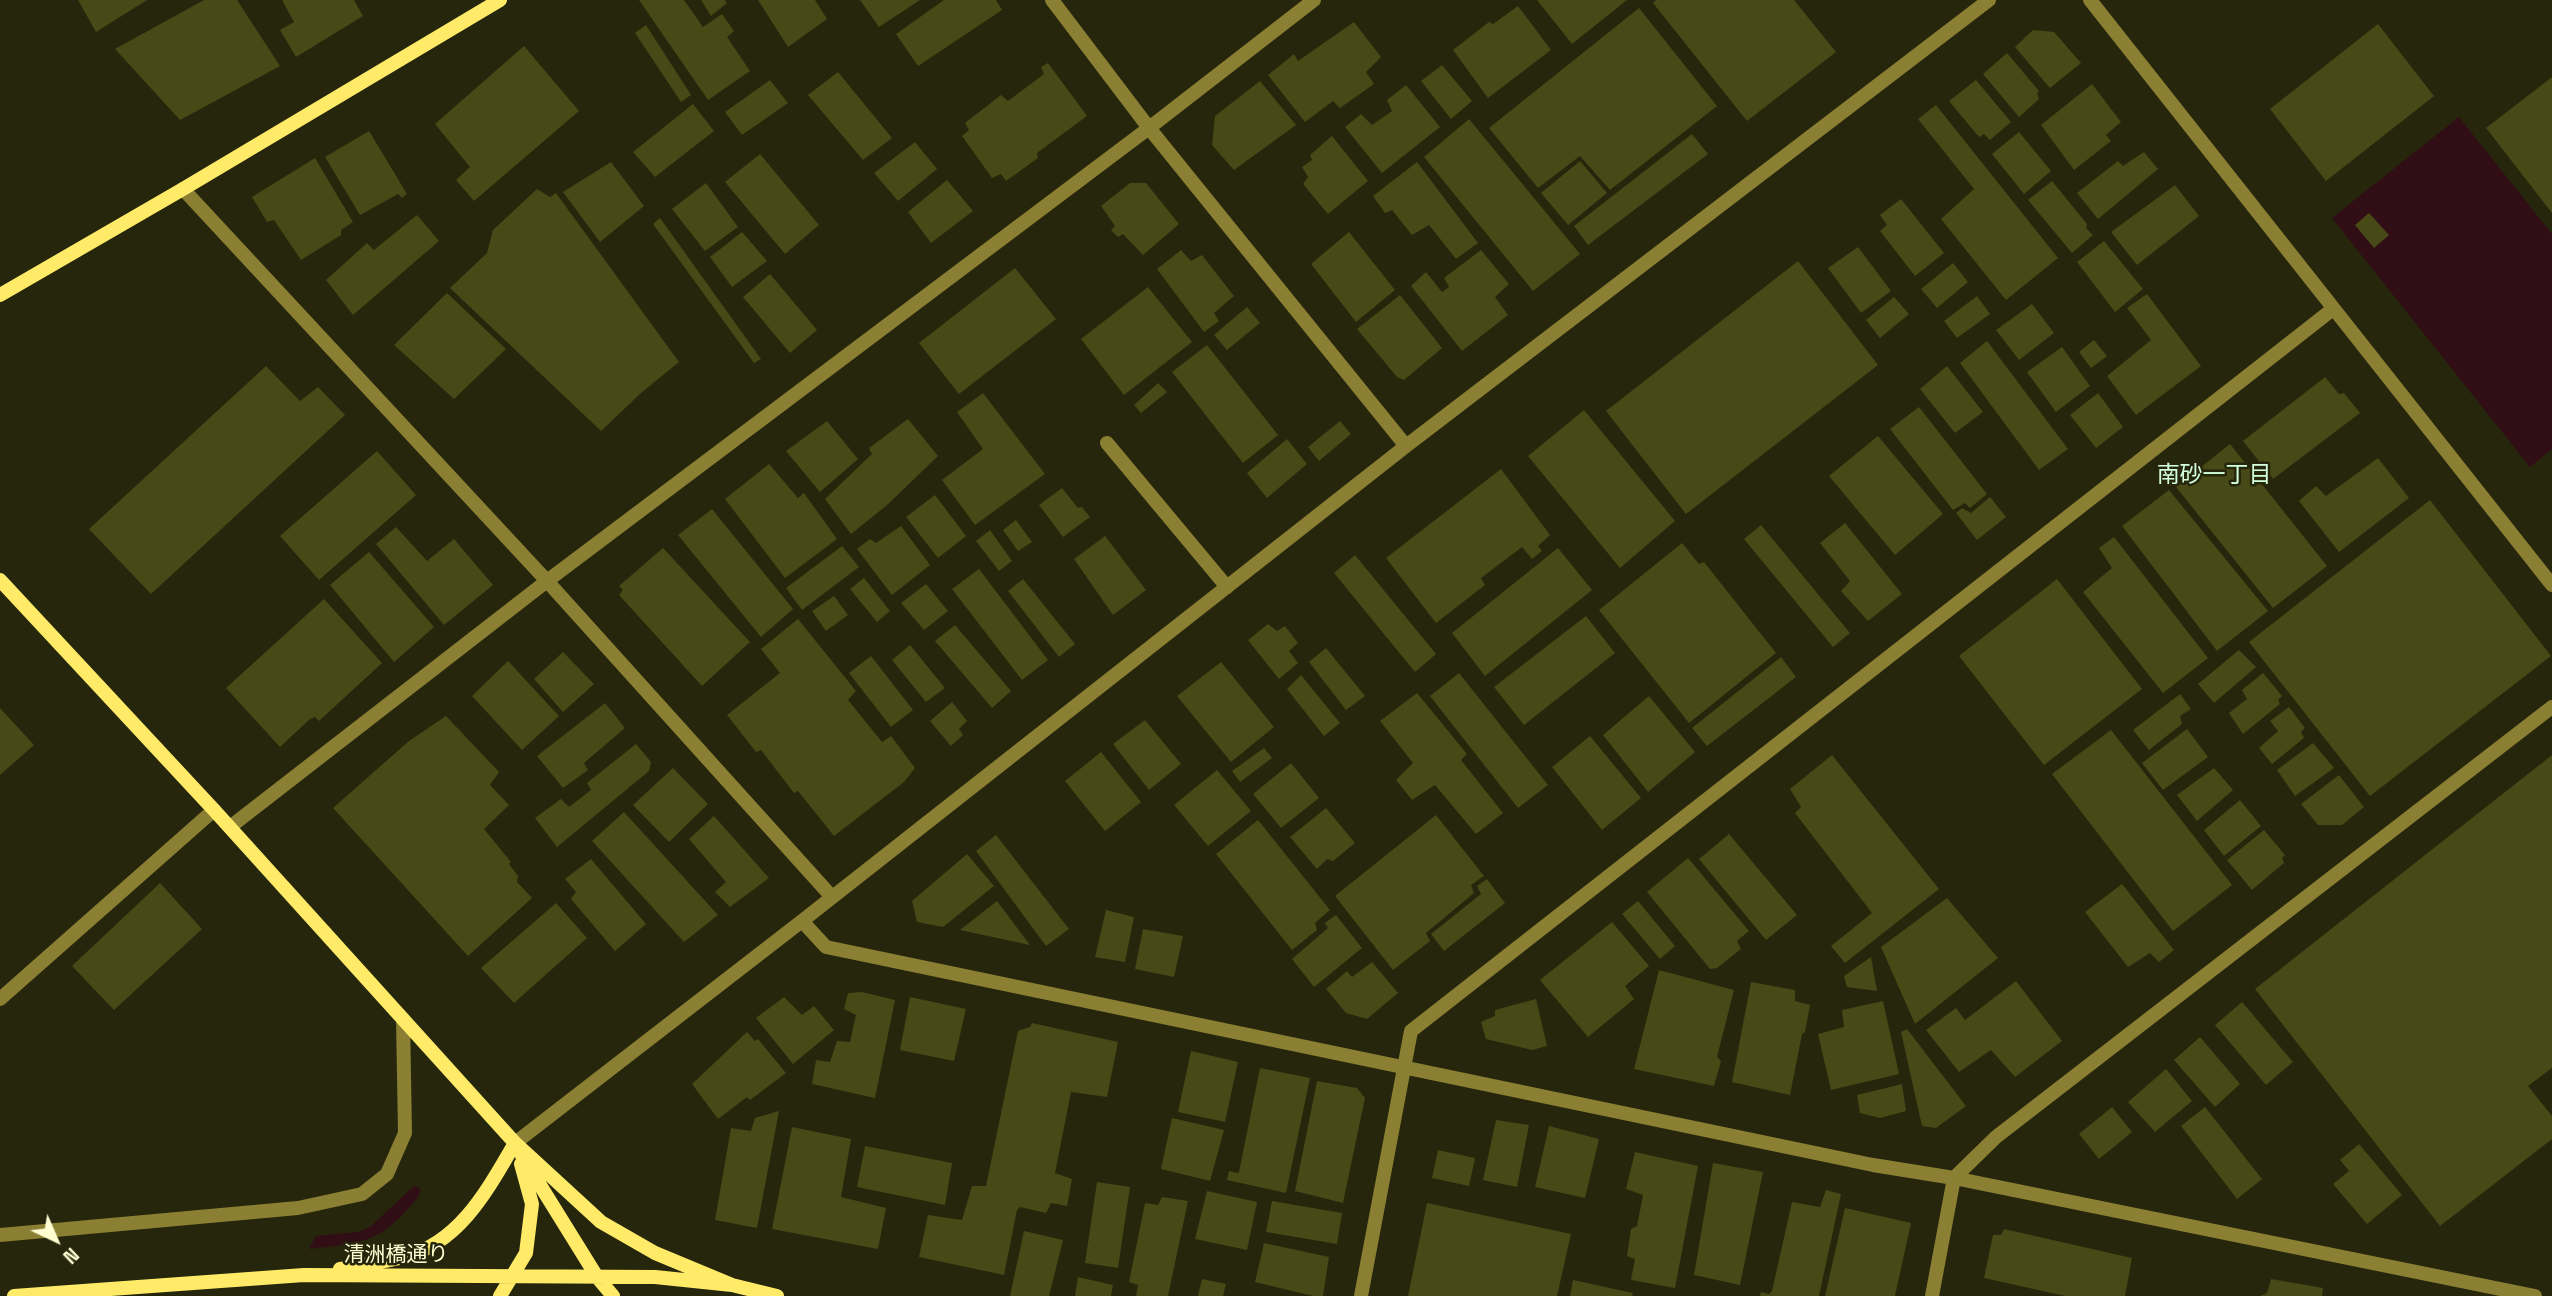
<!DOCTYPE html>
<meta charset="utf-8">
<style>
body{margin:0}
#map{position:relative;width:2552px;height:1296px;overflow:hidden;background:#26260c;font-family:"Space Grotesk",sans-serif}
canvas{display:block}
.north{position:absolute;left:21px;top:1205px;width:70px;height:70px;-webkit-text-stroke:5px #26260c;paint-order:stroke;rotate:136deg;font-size:19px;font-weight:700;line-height:28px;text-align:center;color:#fffdd1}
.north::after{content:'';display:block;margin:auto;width:24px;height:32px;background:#fffdd1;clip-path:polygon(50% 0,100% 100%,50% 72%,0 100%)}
</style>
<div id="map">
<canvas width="2552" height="1296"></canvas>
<div class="north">N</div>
</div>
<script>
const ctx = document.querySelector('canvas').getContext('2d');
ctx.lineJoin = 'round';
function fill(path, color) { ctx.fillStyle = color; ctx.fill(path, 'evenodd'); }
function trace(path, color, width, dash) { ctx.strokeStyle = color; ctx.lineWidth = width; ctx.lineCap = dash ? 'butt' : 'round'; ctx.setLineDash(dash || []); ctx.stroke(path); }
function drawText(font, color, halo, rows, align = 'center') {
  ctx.font = font + ' "Space Grotesk","Noto Sans JP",sans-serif'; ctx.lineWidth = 5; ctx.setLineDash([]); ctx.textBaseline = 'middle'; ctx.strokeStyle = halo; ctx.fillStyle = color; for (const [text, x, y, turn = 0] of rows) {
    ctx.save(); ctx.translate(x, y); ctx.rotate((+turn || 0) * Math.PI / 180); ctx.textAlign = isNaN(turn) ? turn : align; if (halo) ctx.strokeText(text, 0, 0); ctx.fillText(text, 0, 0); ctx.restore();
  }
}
const green = new Path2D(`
 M2459 117 2552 234V449L2530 467 2332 218Z
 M414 1186 420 1188 419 1196C382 1242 365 1243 309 1249L316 1236 357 1232 370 1227Z`);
const building = new Path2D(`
 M78 0H147L96 32Z
 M204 0H237L280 66 180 120 115 49Z
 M282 0H354L363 16 296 57 280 30 294 22Z
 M639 0H684L703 27 722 14 734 31 727 37 750 71 708 100Z
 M701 0H725L727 3 711 16Z
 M758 0H815L827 19 788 47Z
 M860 0H920L879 27Z
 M944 0H996L1002 10 918 66 896 34Z
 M1537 0H1627L1572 44Z
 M1656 0H1794L1836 52 1747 121 1653 3Z
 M1518 6 1551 50 1488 98 1453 50 1489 22 1493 24Z
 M1639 8 1717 106 1610 190 1580 156 1538 188 1489 128Z
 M1354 22 1381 57 1366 72 1374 84 1340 108 1333 101 1305 122 1268 75 1294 54 1298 61Z
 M2378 24 2434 96 2326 181 2270 109Z
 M646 25 691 95 681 102 635 33Z
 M2033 30 2054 32 2081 63 2050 88 2015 47Z
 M524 46 579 111 474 201 456 180 470 167 435 124Z
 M2007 53 2039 91 2037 93 2039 99 2019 117 1983 74Z
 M1048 63 1087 116 1037 153 1038 158 1006 181 1001 174 992 178 962 136 969 130 965 123 1001 95 1008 101 1044 74 1041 67Z
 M1442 65 1472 101 1451 119 1421 81Z
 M838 72 892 138 863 160 808 95Z
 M2552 77V213L2486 128Z
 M770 80 788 103 742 135 725 112Z
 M1976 80 2011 122 1990 140 1984 134 1979 137 1949 101Z
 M1260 81 1296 125 1234 170 1212 145 1215 116Z
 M2092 84 2121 122 2106 135 2111 141 2074 170 2041 125Z
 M1406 85 1440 127 1382 173 1345 127 1361 114 1372 125 1392 111 1387 100Z
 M693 104 714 131 655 177 633 152Z
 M1936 105 2058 258 2006 300 1941 219 1974 189 1918 119Z
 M1469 119 1580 254 1533 291 1424 157Z
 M369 131 407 194 402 198 398 194 360 215 325 157Z
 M2019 132 2051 171 2024 194 1992 154Z
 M1692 134 1708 154 1588 245 1574 226Z
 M1332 136 1368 181 1328 214 1303 184 1308 177 1302 167 1312 160 1310 155Z
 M915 142 937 169 898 201 874 173Z
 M2144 152 2158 169 2098 219 2077 193 2118 161 2123 166Z
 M760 154 819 225 785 254 725 182Z
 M315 158 353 222 341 230V235L301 260 274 220 267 222 252 197Z
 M1580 161 1607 193 1568 225 1541 193Z
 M611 162 644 206 600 242 563 192Z
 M1417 162 1478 243 1456 259 1429 225 1412 235 1392 210 1385 213 1373 196Z
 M947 180 973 211 931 243 908 212Z
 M2052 181 2087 224 2086 228 2093 235 2072 253 2028 200Z
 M706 183 738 227 705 251 672 209Z
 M1130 183H1146L1179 224 1143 255 1123 234 1118 237 1111 230 1115 226 1101 206Z
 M2175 185 2199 216 2137 265 2111 232Z
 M537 189 550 197 556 193 679 362 641 393 601 431 450 288 487 253 493 230Z
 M1901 199 1944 253 1915 276 1880 231 1887 225 1880 215Z
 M2369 213 2389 235 2374 248 2355 225Z
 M417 215 439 241 353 315 326 280 367 243 374 250Z
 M660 218 761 359 754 363 653 224Z
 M742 232 767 261 732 287 710 257Z
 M1349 232 1395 290 1356 322 1311 264Z
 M2104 241 2143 289 2115 312 2077 262Z
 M1858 247 1891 291 1861 313 1828 268Z
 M1181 250 1191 261 1202 255 1234 296 1214 313 1219 321 1204 332 1157 269Z
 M1481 250 1509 284 1495 297 1508 315 1462 351 1411 286 1426 272 1442 292 1449 287 1444 278Z
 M1798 261 1878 365 1686 514 1606 411Z
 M1953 263 1968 282 1937 308 1921 289Z
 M1015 268 1056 319 959 394 919 343Z
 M770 274 817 330 790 353 743 297Z
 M1148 287 1192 342 1124 395 1081 339Z
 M447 293 506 349 454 399 394 345Z
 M2147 294 2201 366 2136 415 2107 376 2151 340 2127 308Z
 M1400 295 1442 348 1404 380 1397 377 1357 329Z
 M1977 296 1990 314 1957 338 1944 321Z
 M1894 297 1909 314 1880 338 1866 320Z
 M2032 304 2054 333 2019 360 1996 330Z
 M1247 307 1260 323 1227 350 1214 335Z
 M2094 340 2107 356 2091 368 2079 352Z
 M1987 341 2068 449 2039 470 1960 363Z
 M1207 345 1278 435 1243 463 1172 372Z
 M2062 347 2090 386 2056 412 2027 372Z
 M266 366 300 401 318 387 345 415 151 594 89 529Z
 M1947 366 1983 412 1955 433 1920 389Z
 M2325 377 2339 394 2344 393 2360 413 2273 479 2243 441Z
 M1158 383 1167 392 1141 413 1134 405Z
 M983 393 1045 474 975 525 942 480 983 449 957 412Z
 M2098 393 2123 427 2096 448 2070 415Z
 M1919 407 1987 494 1970 508 1965 503 1953 510 1890 429Z
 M1584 410 1675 521 1620 568 1528 456Z
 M908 419 938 456 886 506 851 534 825 499 872 454 869 448Z
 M827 421 858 459 820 492 786 451Z
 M1340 421 1351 434 1319 461 1308 447Z
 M1878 436 1943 514 1895 555 1829 476Z
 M1287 439 1307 464 1267 498 1247 473Z
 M2230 444 2327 566 2273 608 2176 487Z
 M377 451 416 495 319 580 280 536Z
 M2378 458 2409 498 2339 552 2299 501 2316 486 2326 496Z
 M769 464 798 498 804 493 837 539 785 578 725 499Z
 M1501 469 1550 535 1538 546 1542 551 1532 559 1522 547 1481 578 1485 585 1436 623 1386 558Z
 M1062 488 1078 508 1082 507 1090 517 1063 537 1039 505Z
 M2169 490 2268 611 2217 651 2122 526Z
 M935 495 966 536 938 558 906 517Z
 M1990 497 2006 517 1977 540 1956 513 1962 508 1971 513Z
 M2430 500 2551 656 2370 796 2249 642Z
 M712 509 793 609 761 637 678 535Z
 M1016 520 1032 542 1018 551 1003 530Z
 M1845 523 1902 594 1868 621 1841 591 1850 581 1820 543Z
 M1761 525 1850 633 1833 647 1744 539Z
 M901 526 930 565 892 595 857 549 870 539 876 543Z
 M396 527 427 561 454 539 493 585 444 625 376 544Z
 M990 530 1012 561 999 571 976 541Z
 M1105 536 1146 590 1113 615 1074 559Z
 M2114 537 2208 658 2163 693 2083 592 2112 568 2099 548Z
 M1682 543 1699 564 1704 562 1776 653 1689 723 1599 610Z
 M842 546 859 567 802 610 786 588Z
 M663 548 750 642 702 686 619 595 623 590 619 586Z
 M1558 548 1592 590 1485 676 1452 633Z
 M369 552 434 627 394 662 330 585Z
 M1355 555 1436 654 1415 672 1334 573Z
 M979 569 1048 660 1022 680 952 589Z
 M864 578 890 611 877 622 850 589Z
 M1023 579 1075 644 1059 657 1008 591Z
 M2057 579 2142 689 2044 765 1959 656Z
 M926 584 948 611 924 630 901 603Z
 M834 596 848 615 826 631 812 611Z
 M324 599 382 663 319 721 315 717 310 719 280 747 226 688Z
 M1586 616 1615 653 1524 725 1494 687Z
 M798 619 856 691 848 700 882 742 891 736 915 768 904 782 834 836 798 791 794 793 761 750 756 752 727 715 780 673 761 649Z
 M1268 624 1277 631 1285 626 1298 643 1289 651 1298 663 1279 679 1248 640Z
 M955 625 1011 691 992 708 935 641Z
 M910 645 945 688 926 702 892 660Z
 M1326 648 1365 696 1346 710 1309 662Z
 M2239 650 2256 667 2214 703 2198 684Z
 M563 652 594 684 563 712 534 679Z
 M871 656 913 710 891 727 849 673Z
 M1781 657 1796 677 1707 746 1692 728Z
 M508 661 559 716 522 750 472 696Z
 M1221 662 1274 727 1231 762 1177 696Z
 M1459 673 1548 785 1518 808 1430 696Z
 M2263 673 2282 696 2278 700 2280 704 2243 734 2229 713 2247 699 2242 690Z
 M1301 675 1340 723 1324 736 1287 689Z
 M1417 693 1467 754 1461 760 1503 813 1476 834 1435 785 1412 800 1396 780 1413 763 1380 721Z
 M2180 694 2191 709 2180 716 2182 724 2149 750 2133 730Z
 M1649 696 1695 752 1648 792 1603 735Z
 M952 702 967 721 959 729 963 735 951 746 930 721Z
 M605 703 625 728 584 763 588 770 563 788 537 756Z
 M2289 707 2305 728 2301 732 2304 738 2272 764 2259 748 2278 731 2270 721Z
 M0 708 34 745 0 775Z
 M446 716 499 772 490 785 509 805 484 829 511 862 509 864 518 876 517 882 532 898 468 956 333 808 409 741Z
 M1145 720 1181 764 1149 790 1113 744Z
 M2187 729 2208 757 2163 790 2142 763Z
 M2111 730 2232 885 2173 931 2052 774Z
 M1590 736 1641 798 1602 830 1552 767Z
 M2313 743 2334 768 2295 796 2277 770Z
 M636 744 651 762 649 771 557 847 535 818 561 799 569 807 591 790 587 783Z
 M1264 748 1272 758 1240 782 1232 771Z
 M1101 752 1141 802 1105 831 1065 781Z
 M1832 755 1939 889 1845 963 1831 946 1872 913 1795 813 1801 807 1790 789Z
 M2552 755V1068L2528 1086 2552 1116V1139L2440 1226 2255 989Z
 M1291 763 1319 798 1281 828 1253 794Z
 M673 768 708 804 669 842 633 805Z
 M2214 768 2233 790 2197 821 2177 795Z
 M1217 770 1251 811 1208 846 1174 805Z
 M2339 775 2364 807 2342 825H2318L2301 804Z
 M2240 800 2261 826 2224 856 2204 830Z
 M1326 808 1355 843 1333 861 1327 859 1317 869 1290 837Z
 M624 812 718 915 684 942 592 841Z
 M1436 815 1484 876 1471 885 1474 893 1426 933 1430 941 1393 970 1335 896Z
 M714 816 769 878 730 907 715 892 726 882 689 839Z
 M1258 820 1330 910 1315 923 1317 930 1292 950 1216 854Z
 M2264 830 2285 855 2282 858 2284 863 2252 890 2227 860Z
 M1729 834 1797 915 1766 940 1699 859Z
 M996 835 1069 929 1046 946 976 851Z
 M967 854 994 886 943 927 917 922 912 901Z
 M1688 858 1749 931 1737 941 1741 949 1717 968 1710 969 1706 964 1647 892Z
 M591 859 646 924 615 951 571 899 576 892 565 879Z
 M1487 879 1505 903 1444 951 1431 934 1481 894 1477 886Z
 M160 883 202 929 114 1010 72 966Z
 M2122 884 2174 950 2159 962 2150 953 2128 967 2085 912Z
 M1947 898 1998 958 1915 1024 1881 947Z
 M997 901 1030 945 960 930Z
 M1638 901 1675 946 1660 959 1622 914Z
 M556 903 587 938 514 1003 481 968Z
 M1106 910 1134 917 1125 962 1095 957Z
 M1336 915 1362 948 1314 987 1292 959 1328 928 1325 923Z
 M1612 922 1649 966 1625 986 1634 999 1588 1037 1540 980Z
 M1143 929 1183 936 1174 977 1135 969Z
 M1871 957 1877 991 1847 987 1844 976Z
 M1372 962 1398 993 1367 1019 1346 1013 1326 989 1347 971 1352 977Z
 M1659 970 1734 990 1717 1057 1721 1061 1714 1086 1634 1069Z
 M2016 981 2062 1041 2015 1077 1991 1050 1959 1072 1926 1030 1956 1008 1965 1020Z
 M1751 982 1795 990V1001L1810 1005 1805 1032 1802 1034 1790 1095 1732 1082Z
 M862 992 895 1000 875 1098 812 1084 816 1060 830 1062 837 1041 850 1042 856 1015 844 1009 848 993Z
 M784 997 802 1015 814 1006 834 1030 793 1064 756 1018Z
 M910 997 966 1009 954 1061 900 1050Z
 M1536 999 1547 1046 1532 1050 1486 1039 1481 1022 1495 1016V1010Z
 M1883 1001 1899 1074 1831 1090 1818 1034 1844 1027 1842 1010Z
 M2242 1002 2293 1062 2266 1085 2215 1025Z
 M1032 1023 1118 1042 1107 1097 1071 1092 1055 1173 1072 1179 1067 1206 1051 1203 1046 1213 1020 1207 1017 1210 1004 1275 919 1257 928 1215 962 1220 972 1186H986L1018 1031 1030 1027Z
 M1907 1029 1966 1106 1936 1128 1922 1126 1901 1032Z
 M747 1032 755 1041 758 1039 786 1073 750 1100 747 1097 718 1119 692 1084Z
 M2200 1037 2240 1084 2215 1107 2174 1060Z
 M1191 1051 1238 1062 1225 1122 1178 1112Z
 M1260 1068 1310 1078 1286 1193 1227 1180 1229 1171 1237 1173 1239 1172Z
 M2166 1069 2192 1101 2155 1132 2128 1102Z
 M1317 1081 1357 1088 1365 1098 1343 1203 1295 1191Z
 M1902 1084 1906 1111 1880 1118 1860 1113 1857 1095Z
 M2112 1107 2132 1132 2099 1159 2079 1134Z
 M2205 1107 2262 1179 2237 1199 2181 1126Z
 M779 1111 757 1228 715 1220 731 1128 751 1131 755 1118Z
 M1172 1118 1224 1130 1210 1181 1161 1169Z
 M1496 1120 1529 1125 1517 1187 1483 1180Z
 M1549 1126 1599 1139 1585 1198 1535 1187Z
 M792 1127 851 1139 841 1197 886 1208 878 1249 772 1229Z
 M2359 1144 2402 1195 2367 1224 2333 1184 2349 1171 2340 1160Z
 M865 1146 952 1163 945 1205 857 1187Z
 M1438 1150 1475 1158 1469 1186 1432 1178Z
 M1635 1152 1698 1166 1675 1288 1631 1280 1635 1259 1627 1256 1631 1229 1637 1226 1643 1195 1626 1189Z
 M1713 1163 1763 1172 1740 1285 1694 1275Z
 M1097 1182 1130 1187 1118 1268 1085 1263Z
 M1826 1190 1841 1194 1819 1296H1760L1761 1292 1769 1294 1772 1291 1792 1202 1820 1207Z
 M1207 1191 1257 1202 1247 1250 1195 1239Z
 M1162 1197 1188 1201 1168 1296H1136L1138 1285 1129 1282 1145 1203 1158 1205Z
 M1272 1201 1342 1213 1337 1244 1266 1232Z
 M1427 1203 1571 1234 1557 1296H1408Z
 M1845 1208 1911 1223 1895 1296H1825Z
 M2004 1229 2132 1258 2125 1296H2065L1984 1278 1993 1235H2001Z
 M1024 1231 1063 1240 1049 1296H1010Z
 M1264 1243 1329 1257 1323 1296H1313L1255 1282Z
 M1078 1277 1113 1285 1111 1296H1075Z
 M1202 1279 1226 1284 1223 1296H1198Z
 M2271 1279 2323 1288 2322 1296H2260L2267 1293Z
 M1573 1280 1633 1293 1632 1296H1570Z`);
const lane = new Path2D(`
 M1107 443 1227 587
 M0 999 214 810`);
const street = new Path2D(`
 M1052 0 1149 128 1406 446
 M2090 0 2552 585
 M183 189 547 581 832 897
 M230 827 547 581 1149 128 1314 0
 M802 921 826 947 1873 1165 1954 1178 2535 1296
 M515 1143 802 921 1406 446 1989 0
 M0 1235 298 1208 362 1194 387 1174 405 1133 403 1019
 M1361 1296 1411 1031 2333 309
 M1932 1296 1954 1178 1996 1137 2552 707`);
const secondary = new Path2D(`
 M0 295 183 189 500 0
 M0 580 214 810 515 1143 601 1222 655 1253 732 1285
 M522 1156 597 1277 613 1296
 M340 1269C361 1265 383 1262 404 1257 460 1243 488 1189 515 1143
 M14 1296 304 1275 655 1277 732 1285 777 1296
 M500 1296 526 1253 532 1204 521 1164`);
const streetNames = [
 ["清洲橋通り",396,1255]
];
const neighbourhoodNames = [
 ["南砂一丁目",2214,476]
];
fill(green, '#310e15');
fill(building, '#474916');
trace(lane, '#8a7f32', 14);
trace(street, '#8a7f32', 14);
trace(secondary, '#ffeb68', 14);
drawText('21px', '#fffdd1', '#26260c', streetNames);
drawText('23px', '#d3ffdc', '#26260c', neighbourhoodNames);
</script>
